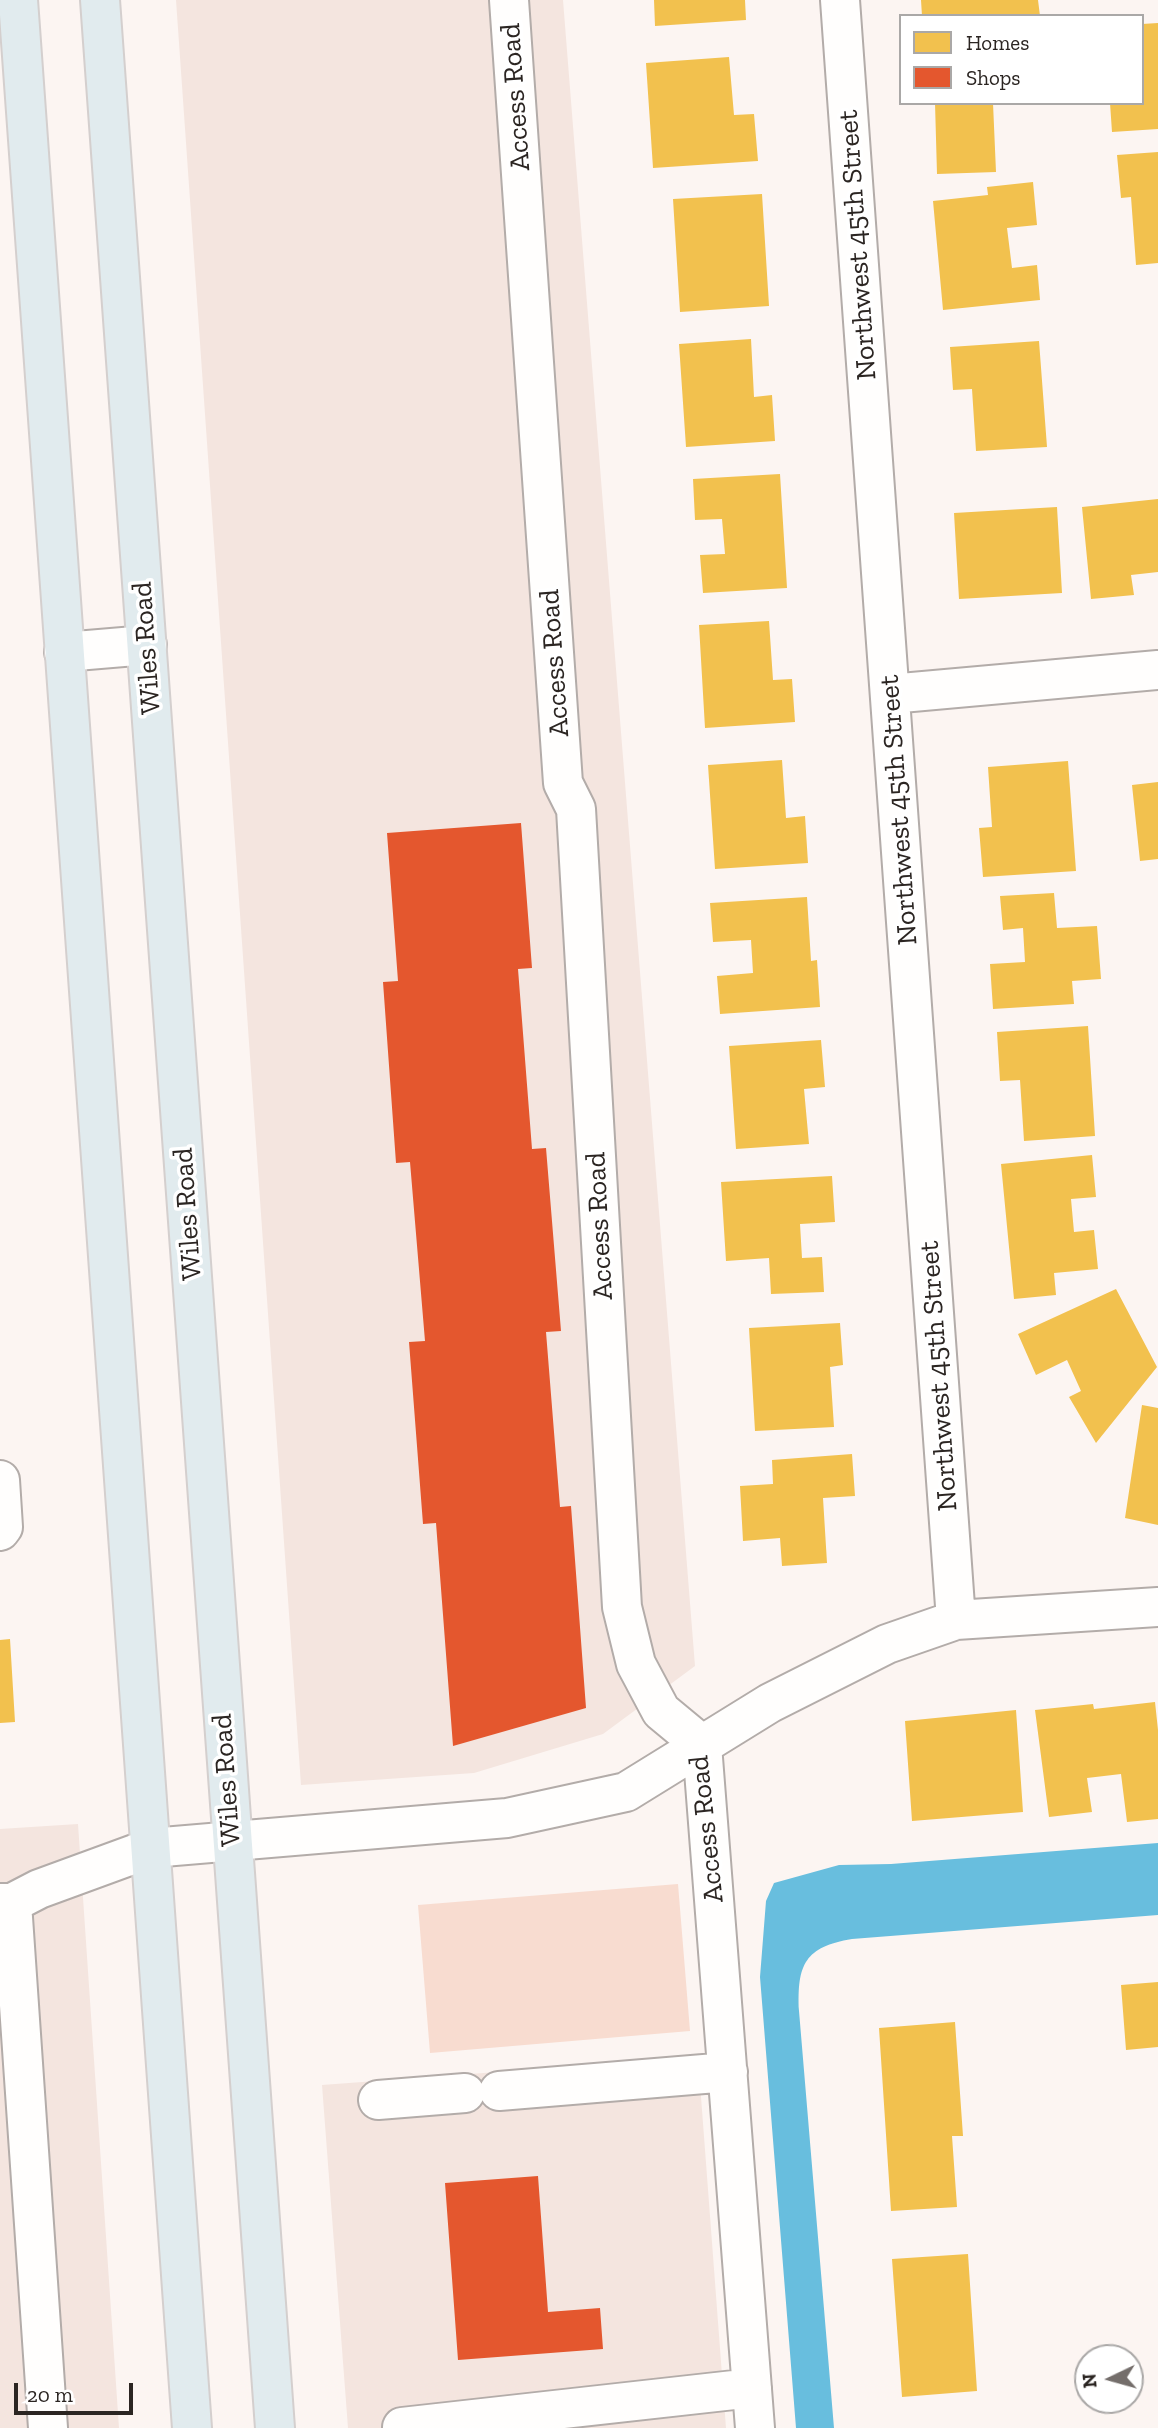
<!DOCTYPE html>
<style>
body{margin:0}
#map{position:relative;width:1158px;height:2428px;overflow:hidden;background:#fcf5f2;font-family:"Zilla Slab",serif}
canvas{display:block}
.legend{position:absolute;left:899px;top:14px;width:245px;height:91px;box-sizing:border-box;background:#fff;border:2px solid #aaa8a7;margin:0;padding:9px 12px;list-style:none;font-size:21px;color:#2b2522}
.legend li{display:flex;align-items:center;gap:14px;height:35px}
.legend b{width:35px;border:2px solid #aaa8a7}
.north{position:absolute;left:1074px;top:2344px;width:70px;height:70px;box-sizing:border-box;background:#fff;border:2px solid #aaa8a7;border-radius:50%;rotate:265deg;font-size:19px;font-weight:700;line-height:28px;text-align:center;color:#2b2522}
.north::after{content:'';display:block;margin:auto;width:24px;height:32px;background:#746e6b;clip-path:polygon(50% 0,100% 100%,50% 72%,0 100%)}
.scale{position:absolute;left:14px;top:2383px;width:119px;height:32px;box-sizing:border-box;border:4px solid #2b2522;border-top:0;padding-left:9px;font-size:21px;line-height:24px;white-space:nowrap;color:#2b2522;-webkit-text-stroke:5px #fff;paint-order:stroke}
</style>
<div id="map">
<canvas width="1158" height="2428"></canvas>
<ul class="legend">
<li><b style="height:19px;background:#f2c14e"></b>Homes</li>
<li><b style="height:19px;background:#e4572e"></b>Shops</li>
</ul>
<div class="north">N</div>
<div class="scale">20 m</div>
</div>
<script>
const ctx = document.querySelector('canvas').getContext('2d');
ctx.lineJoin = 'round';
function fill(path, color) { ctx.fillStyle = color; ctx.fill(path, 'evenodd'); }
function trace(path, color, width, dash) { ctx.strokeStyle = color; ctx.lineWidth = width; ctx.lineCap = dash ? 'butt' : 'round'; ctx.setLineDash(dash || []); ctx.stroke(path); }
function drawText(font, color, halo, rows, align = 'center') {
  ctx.font = font + ' "Zilla Slab",serif'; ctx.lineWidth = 7; ctx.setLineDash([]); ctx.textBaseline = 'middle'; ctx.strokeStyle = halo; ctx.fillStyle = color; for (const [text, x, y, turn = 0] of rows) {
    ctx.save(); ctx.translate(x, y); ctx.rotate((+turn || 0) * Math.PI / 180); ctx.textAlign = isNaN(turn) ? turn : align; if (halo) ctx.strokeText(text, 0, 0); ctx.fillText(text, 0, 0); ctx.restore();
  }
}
const built = new Path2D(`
 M176 0H563L695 1666 603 1734 474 1773 301 1785Z
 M78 1824 119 2428H0V1829Z
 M698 2057 726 2428H348L322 2085Z`);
const green = new Path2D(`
 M678 1884 690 2031 430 2053 418 1905Z`);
const water = new Path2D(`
 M1158 1843V1915L852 1939C805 1947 797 1964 799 2011L834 2428H796L760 1977 766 1901 774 1883 839 1865 891 1864Z`);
const homes = new Path2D(`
 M654 0H745L746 20 655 26Z
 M921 0H1038L1040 16H922Z
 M1158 23V129L1112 132 1110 103H1142V24Z
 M729 57 734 115 754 114 758 161 653 168 646 63Z
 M935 103H993L996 172 937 174Z
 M1158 152V263L1136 265 1131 197 1121 198 1117 155Z
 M1033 182 1037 225 1007 228 1012 268 1037 265 1040 300 943 310 933 201 988 195 987 187Z
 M762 194 769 306 680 312 673 199Z
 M751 339 754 397 772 395 775 441 686 447 679 344Z
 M1039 341 1047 447 976 451 972 389 953 390 950 347Z
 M780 474 787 588 703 593 700 555 725 554 722 519 695 520 693 479Z
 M1158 499V572L1131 575 1134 595 1091 599 1082 507Z
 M1057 507 1062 593 959 599 954 513Z
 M769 621 773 680 792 679 795 722 705 728 699 625Z
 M782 760 786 818 805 816 808 863 715 869 708 765Z
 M1068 761 1076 871 983 877 979 828 992 827 988 767Z
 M1158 782V859L1140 861 1132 785Z
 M1054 893 1057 928 1097 926 1101 979 1072 981 1074 1004 993 1009 990 964 1025 962 1023 928 1003 930 1000 896Z
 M807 897 811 961 817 960 820 1007 720 1014 717 976 753 973 751 940 713 942 710 903Z
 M1088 1026 1095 1136 1024 1141 1020 1080 1000 1081 997 1032Z
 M821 1040 825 1087 804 1089 809 1144 736 1149 729 1046Z
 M1092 1155 1096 1197 1071 1199 1074 1232 1094 1230 1098 1269 1054 1273 1056 1295 1014 1299 1001 1164Z
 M832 1176 835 1222 800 1224 802 1258 822 1257 824 1292 771 1294 769 1258 726 1261 721 1182Z
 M1116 1289 1157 1367 1096 1443 1069 1397 1081 1391 1067 1360 1036 1375 1018 1334Z
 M840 1323 843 1365 830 1367 834 1427 755 1431 749 1328Z
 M1142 1405 1158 1408V1525L1125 1518Z
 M852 1454 855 1496 823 1498 827 1563 782 1566 780 1538 743 1541 740 1486 773 1484 772 1460Z
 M10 1639 15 1722 0 1723V1640Z
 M1155 1702 1158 1730V1819L1127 1822 1121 1774 1087 1778 1092 1812 1049 1817 1035 1710 1093 1704 1094 1709Z
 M1016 1710 1023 1812 912 1821 905 1721Z
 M1158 1982V2047L1126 2050 1121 1985Z
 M955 2022 963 2136H952L957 2207 891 2211 879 2028Z
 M968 2254 977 2391 902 2397 892 2259Z`);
const shops = new Path2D(`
 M521 823 532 968 518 969 532 1149 546 1148 561 1331 546 1332 560 1507 571 1506 586 1708 453 1746 436 1523 423 1524 409 1342 425 1341 410 1162 396 1163 383 982 398 981 387 833Z
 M538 2176 548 2312 600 2308 603 2349 458 2360 445 2183Z`);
const minor = new Path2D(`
 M509 0 563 783 576 809 622 1607 636 1664 661 1711 702 1745 755 2428
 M840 0 956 1620
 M64 652 147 645
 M890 694 1158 670
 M0 1480 3 1527 0 1531
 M0 1903H12L39 1889 151 1848 507 1818 626 1792 770 1703 887 1644 956 1620 1158 1607
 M12 1903 48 2428
 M499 2091 728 2072
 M378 2100 465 2093
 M402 2427 752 2388`);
const major = new Path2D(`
 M18 0 192 2428
 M100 0 275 2428`);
const streetNames = [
 ["Access Road",516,97,-94],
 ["Northwest 45th Street",858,245,-94],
 ["Wiles Road",147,648,-94],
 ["Access Road",555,663,-94],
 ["Northwest 45th Street",899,810,-94],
 ["Wiles Road",188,1214,-94],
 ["Access Road",600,1226,-93],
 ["Northwest 45th Street",939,1376,-94],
 ["Wiles Road",227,1780,-94],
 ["Access Road",707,1829,-96]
];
fill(built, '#f4e5df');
fill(green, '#f8dcd0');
fill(water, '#68bede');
fill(homes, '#f2c14e');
fill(shops, '#e4572e');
trace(minor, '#b3aca9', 42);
trace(major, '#d4cfce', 42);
trace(minor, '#fffefd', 38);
trace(major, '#e1ebee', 38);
drawText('28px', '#2b2522', '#fff', streetNames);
</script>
